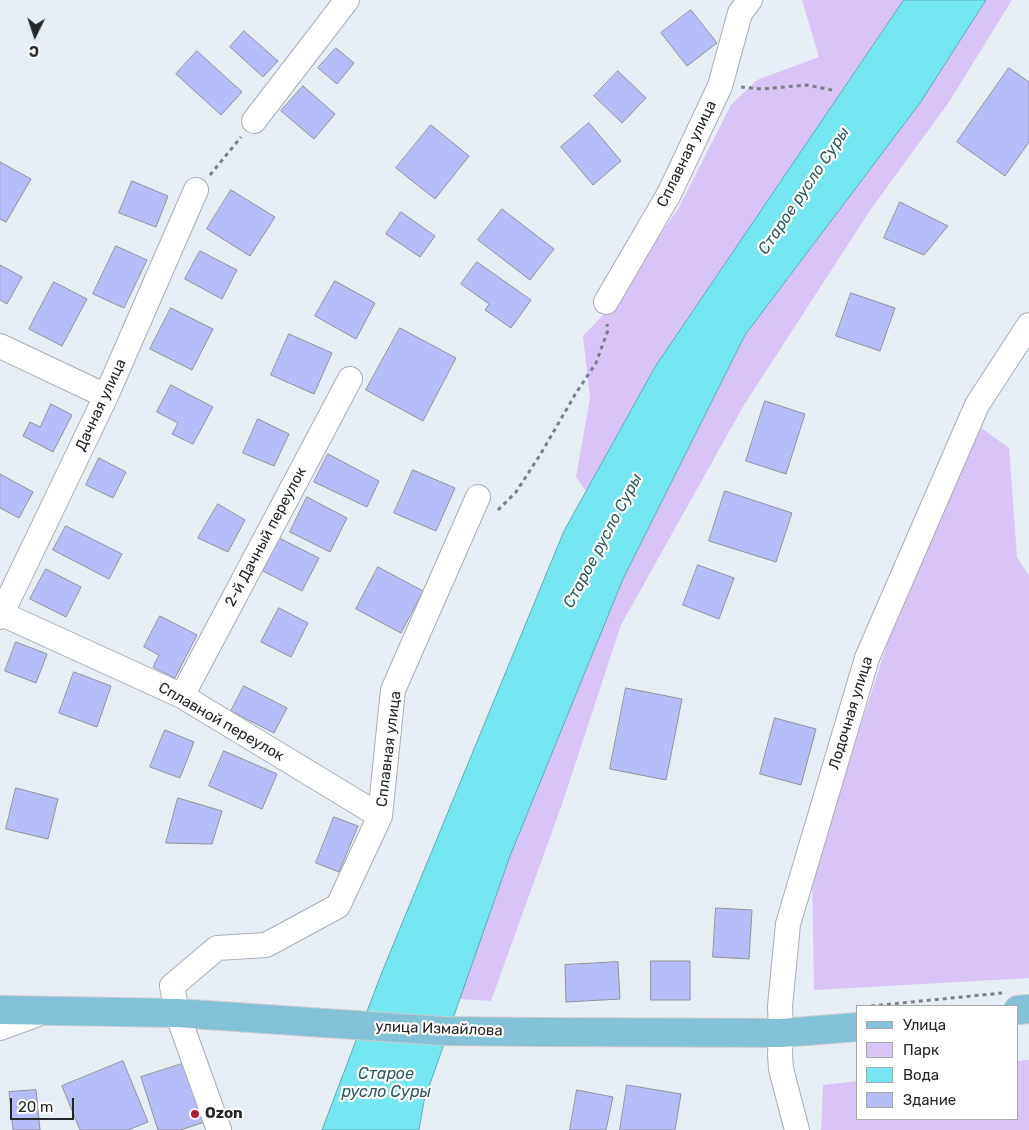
<!DOCTYPE html>
<meta charset="utf-8">
<style>
body{margin:0}
#map{position:relative;width:1029px;height:1130px;overflow:hidden;background:#e7edf4;font-family:Rubik,sans-serif}
canvas{display:block}
.legend{position:absolute;left:856px;top:1005px;width:162px;height:115px;box-sizing:border-box;background:#fff;border:1px solid #a7a8a9;margin:0;padding:6px 9px;list-style:none;font-size:15px;color:#242629}
.legend li{display:flex;align-items:center;gap:10px;height:25px}
.legend b{width:25px;border:1px solid #a7a8a9}
.north{position:absolute;left:10px;top:10px;width:50px;height:50px;-webkit-text-stroke:4px #fff;paint-order:stroke;rotate:184deg;font-size:14px;font-weight:700;line-height:20px;text-align:center;color:#242629}
.north::after{content:'';display:block;margin:auto;width:18px;height:22px;background:#242629;clip-path:polygon(50% 0,100% 100%,50% 72%,0 100%)}
.scale{position:absolute;left:10px;top:1098px;width:64px;height:22px;box-sizing:border-box;border:2px solid #242629;border-top:0;padding-left:6px;font-size:15px;line-height:18px;white-space:nowrap;color:#242629;-webkit-text-stroke:4px #fff;paint-order:stroke}
</style>
<div id="map">
<canvas width="1029" height="1130"></canvas>
<ul class="legend">
<li><b style="height:6px;background:#83c1d9"></b>Улица</li>
<li><b style="height:14px;background:#d9c4f7"></b>Парк</li>
<li><b style="height:14px;background:#74e7f3"></b>Вода</li>
<li><b style="height:14px;background:#b6bdf9"></b>Здание</li>
</ul>
<div class="north">С</div>
<div class="scale">20 m</div>
</div>
<script>
const ctx = document.querySelector('canvas').getContext('2d');
ctx.lineJoin = 'round';
function fill(path, color) { ctx.fillStyle = color; ctx.fill(path, 'evenodd'); }
function trace(path, color, width, dash) { ctx.strokeStyle = color; ctx.lineWidth = width; ctx.lineCap = dash ? 'butt' : 'round'; ctx.setLineDash(dash || []); ctx.stroke(path); }
function drawText(font, color, halo, rows, align = 'center') {
  ctx.font = font + ' Rubik,sans-serif'; ctx.lineWidth = 4.5; ctx.setLineDash([]); ctx.textBaseline = 'middle'; ctx.strokeStyle = halo; ctx.fillStyle = color; for (const [text, x, y, turn = 0] of rows) {
    ctx.save(); ctx.translate(x, y); ctx.rotate((+turn || 0) * Math.PI / 180); ctx.textAlign = isNaN(turn) ? turn : align; if (halo) ctx.strokeText(text, 0, 0); ctx.fillText(text, 0, 0); ctx.restore();
  }
}
const green = new Path2D(`
 M802 0H904L655 367 586 491 576 477 590 398 583 336 604 314 678 209 731 105 757 80 819 57Z
 M986 0H1012L949 102 871 209 744 405 621 625 562 804 491 1001 459 999 510 856 623 579 745 335 920 103Z
 M980 427 1009 448 1017 557 1029 576V978L814 990 812 877 890 635Z
 M1029 1060V1130H821L823 1085 858 1081V1119H1018V1061Z`);
const water = new Path2D(`
 M904 0H986L920 103 745 335 623 579 510 856 424 1101 419 1130H322L382 972 564 531 655 367Z`);
const building = new Path2D(`
 M691 10 717 43 687 66 661 33Z
 M244 31 278 61 263 77 230 47Z
 M336 48 354 63 337 84 318 68Z
 M197 51 242 92 221 115 176 74Z
 M1009 68 1029 82V142L1005 176 957 142Z
 M618 71 646 98 622 123 594 96Z
 M303 86 335 114 314 139 281 111Z
 M589 123 621 161 593 185 561 147Z
 M431 125 469 156 435 199 396 168Z
 M0 162 31 179 6 222 0 219Z
 M132 181 168 196 156 227 119 213Z
 M231 190 275 217 250 256 207 229Z
 M900 202 948 226 924 255 884 238Z
 M502 209 554 249 530 280 478 240Z
 M401 212 435 236 420 257 386 234Z
 M116 246 147 260 124 308 93 294Z
 M200 251 237 270 222 299 185 279Z
 M477 262 531 300 511 328 485 310 489 304 461 284Z
 M0 265 22 277 7 304 0 300Z
 M335 281 375 303 356 339 315 316Z
 M54 282 87 299 62 346 29 329Z
 M851 293 895 308 880 351 836 336Z
 M171 308 213 329 192 370 150 349Z
 M400 328 456 358 423 421 366 390Z
 M289 334 332 353 314 394 271 375Z
 M171 385 213 407 193 444 172 434 178 423 157 412Z
 M765 401 805 414 786 474 746 461Z
 M51 404 72 415 53 452 23 436 30 422 40 427Z
 M258 419 289 434 274 466 243 453Z
 M328 454 379 481 367 507 314 482Z
 M99 458 126 472 113 498 86 485Z
 M413 470 455 488 436 531 394 513Z
 M0 474 33 492 19 518 0 508Z
 M725 491 792 513 776 562 709 541Z
 M307 497 347 518 330 552 290 532Z
 M218 504 245 520 228 552 198 538Z
 M66 526 122 554 109 579 53 550Z
 M279 538 319 558 302 591 263 571Z
 M698 565 734 578 719 619 683 605Z
 M378 567 423 591 401 633 356 609Z
 M46 569 81 587 66 617 30 599Z
 M279 608 308 623 291 657 261 642Z
 M160 616 197 635 175 678 153 667 159 655 144 647Z
 M16 642 47 654 36 683 5 671Z
 M74 672 111 686 97 727 59 713Z
 M244 686 287 708 274 733 231 711Z
 M626 688 682 699 666 780 610 769Z
 M775 718 816 729 801 785 760 774Z
 M165 730 194 742 180 778 150 767Z
 M224 751 277 774 262 809 209 786Z
 M16 788 58 799 48 839 6 829Z
 M178 798 222 811 212 844 166 843Z
 M334 817 358 826 339 872 316 863Z
 M716 908 752 910 749 959 713 957Z
 M651 961H690V1000H651Z
 M618 962 620 999 566 1002 565 965Z
 M123 1061 148 1122 128 1130H80L62 1086Z
 M185 1063 205 1122 180 1130H158L141 1077Z
 M627 1085 681 1094 675 1130H620Z
 M36 1090 40 1130H13L9 1092Z
 M577 1090 613 1097 606 1130H570Z`);
const path = new Path2D(`
 M741 87 762 89 807 85 832 90
 M210 175 241 137
 M498 510 516 492 540 455 576 393 596 363 608 330 607 324
 M871 1006 1002 993`);
const minor = new Path2D(`
 M254 121 347 0
 M606 302 669 194 720 86 740 13 750 0
 M0 346 106 396
 M0 613 182 696 380 816
 M0 617 106 396 196 190
 M182 696 350 379
 M0 1028 41 1013
 M219 1130 177 1013 172 986 217 948 266 945 338 906 380 816 393 690 478 497
 M797 1130 781 1069 780 1054 781 1033 780 1006 788 924 867 658 977 405 1029 325`);
const major = new Path2D(`
 M0 1010 177 1013 443 1031 539 1032 781 1033 858 1027
 M1018 1010 1029 1009`);
const markers = [
 [195,1114,5,"#b11e3a"]
];
const streetNames = [
 ["Сплавная улица",687,154,-64],
 ["Дачная улица",101,405,-65],
 ["2-й Дачный переулок",266,537,-62],
 ["Лодочная улица",851,713,-73],
 ["Сплавной переулок",221,722,30],
 ["Сплавная улица",389,749,-83],
 ["улица Измайлова",439,1029,2]
];
const poiNames = [
 ["Ozon",205,1114]
];
const waterNames = [
 ["Старое русло Суры",804,191,-56],
 ["Старое русло Суры",603,541,-62],
 ["Старое",386,1074],
 ["русло Суры",386,1092]
];
fill(green, '#d9c4f7');
fill(water, '#74e7f3');
trace(water, '#5cadb6', 1);
fill(building, '#b6bdf9');
trace(building, '#91929a', 1);
trace(minor, '#a9aeb5', 26);
trace(major, '#cacbcc', 30);
trace(path, '#7c8085', 3, [4, 4]);
trace(minor, '#fff', 24);
trace(major, '#83c1d9', 28);
for (const [x, y, r, color] of markers) { const dot = new Path2D(); dot.arc(x, y, r, 0, 2 * Math.PI); ctx.fillStyle = color; ctx.fill(dot); trace(dot, '#fff', 2); }
drawText('15px', '#242629', '#fff', streetNames);
drawText('bold 15px', '#242629', '#fff', poiNames, 'left');
drawText('italic 16px', '#295a60', '#fff', waterNames);
</script>
